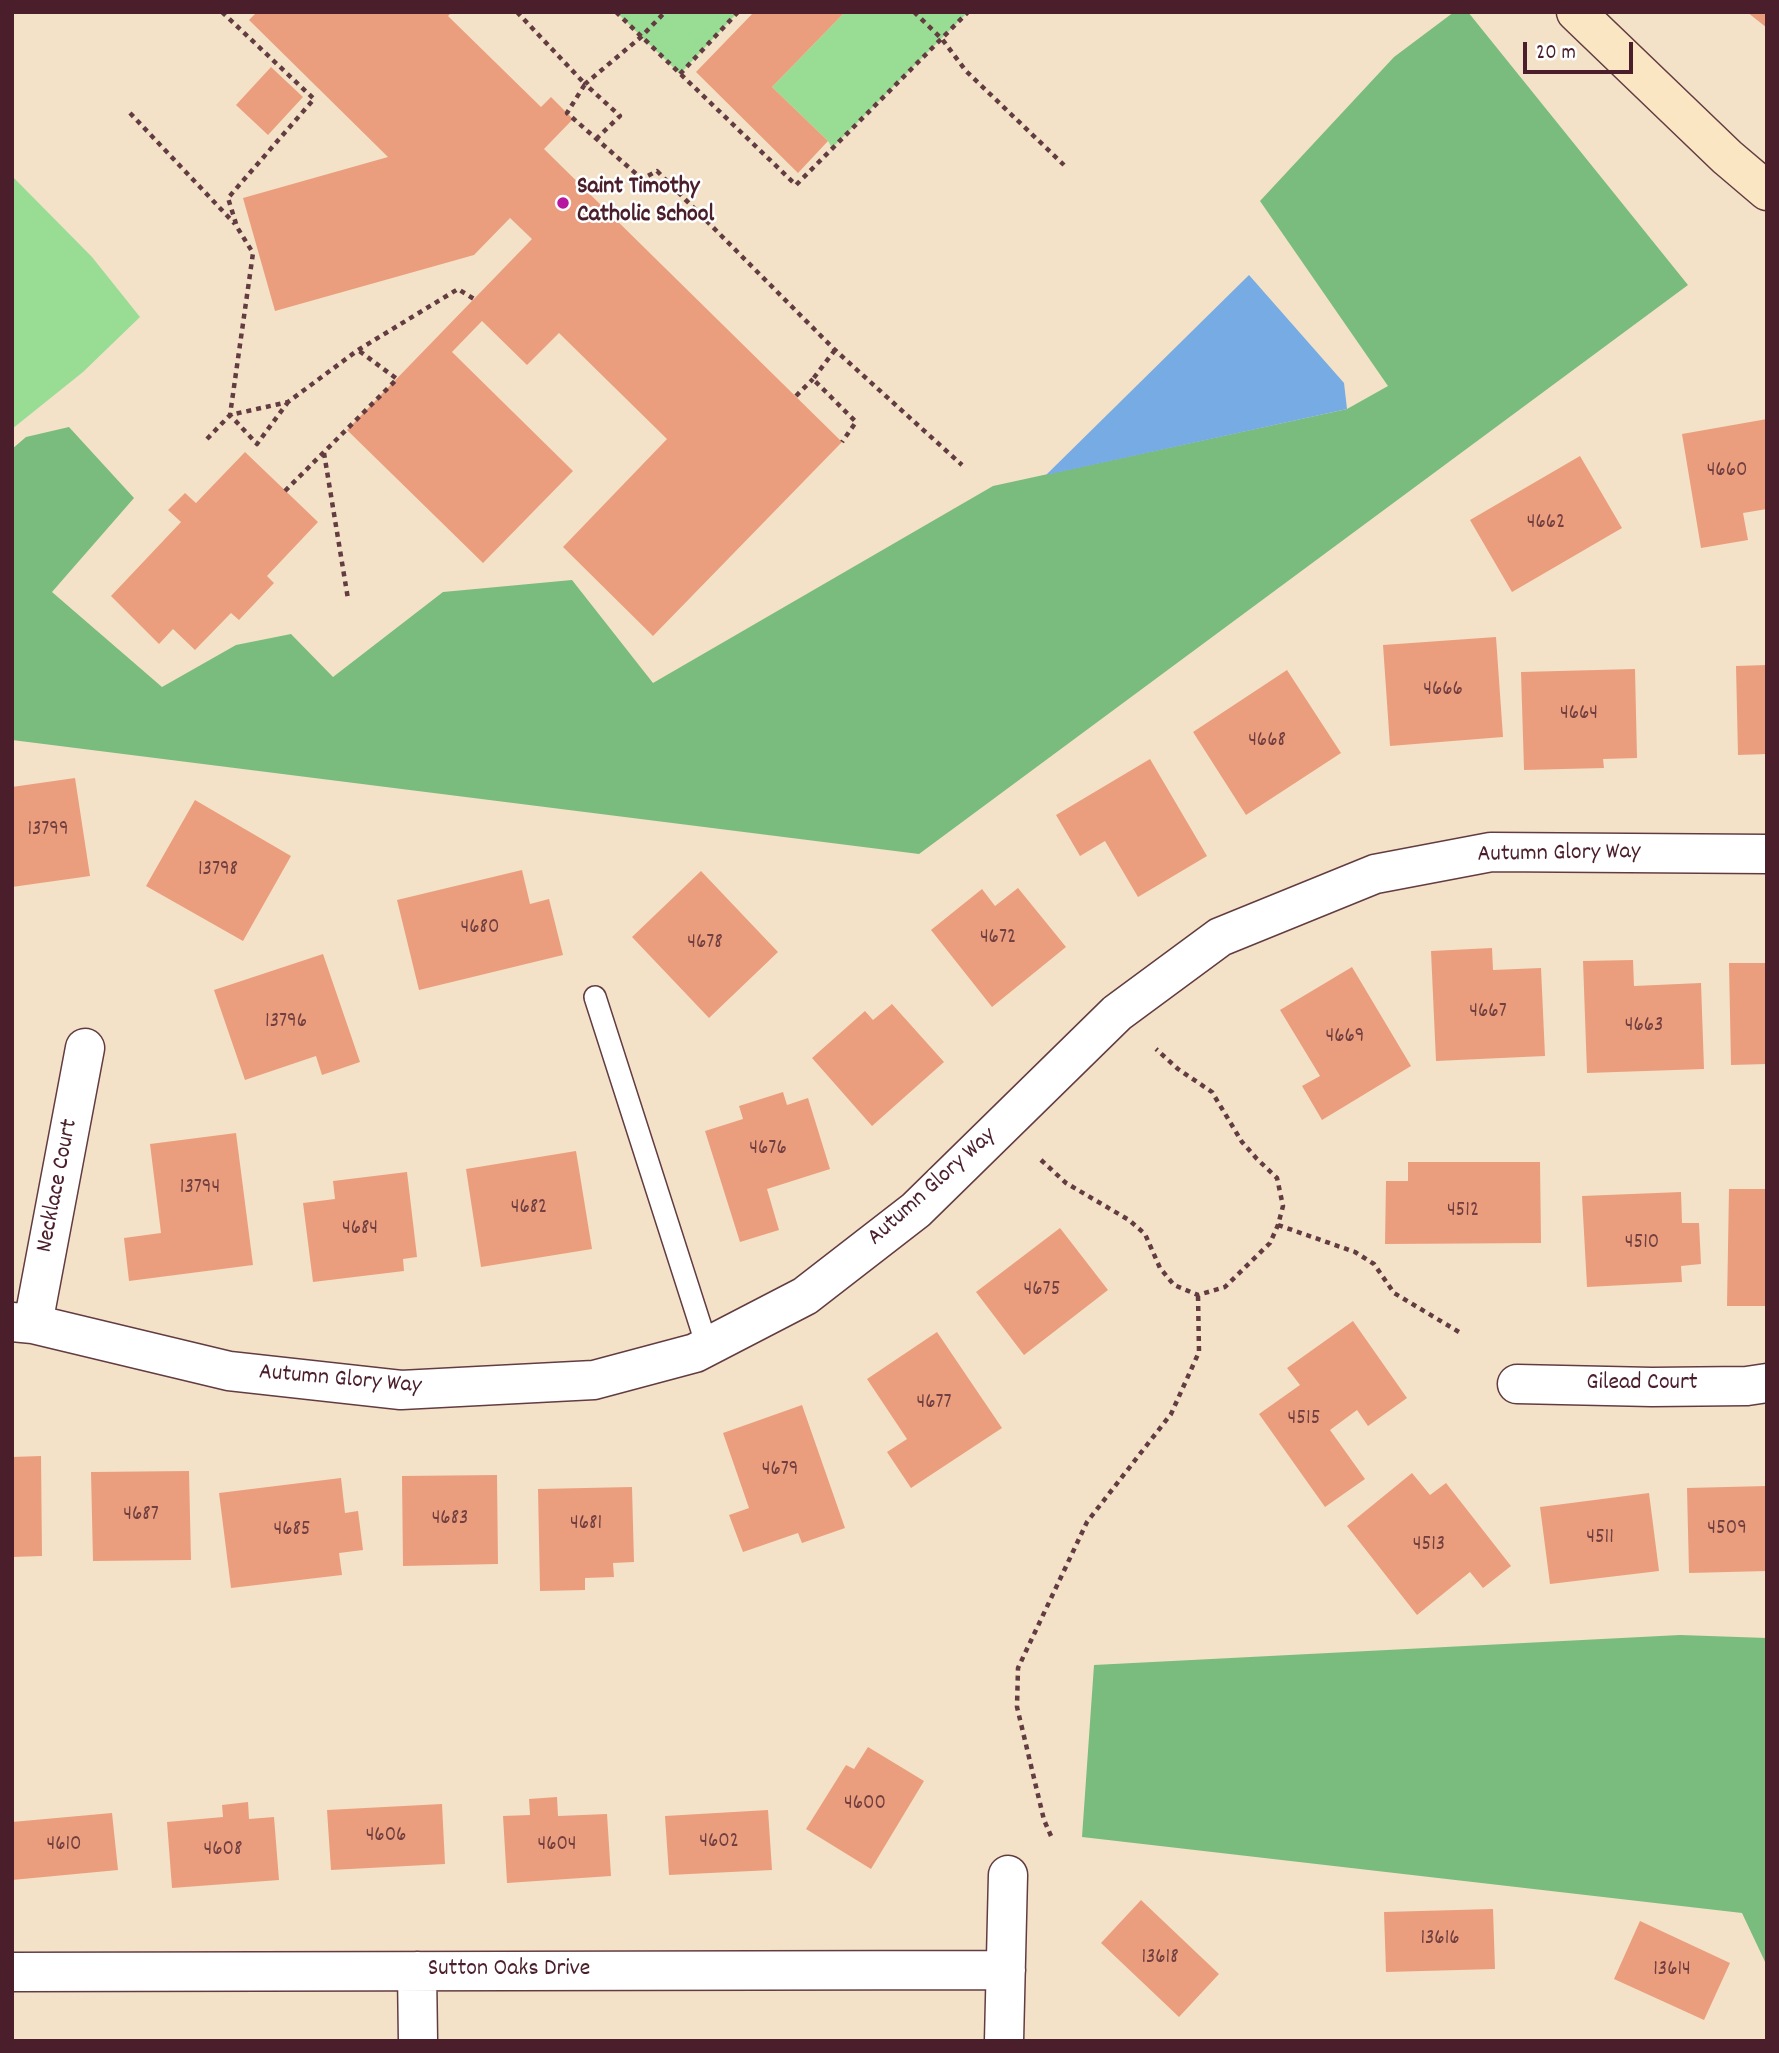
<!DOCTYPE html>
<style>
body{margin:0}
#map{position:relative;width:1779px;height:2053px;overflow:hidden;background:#f3e2c7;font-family:Dekko,sans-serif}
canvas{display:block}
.frame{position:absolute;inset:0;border:14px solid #4a1f2b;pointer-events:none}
.scale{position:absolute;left:1523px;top:42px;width:110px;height:32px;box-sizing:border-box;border:4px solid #4a1f2b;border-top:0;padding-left:9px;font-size:21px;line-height:24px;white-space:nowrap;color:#4a1f2b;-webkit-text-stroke:5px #fff;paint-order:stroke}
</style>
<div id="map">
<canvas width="1779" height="2053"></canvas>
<div class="frame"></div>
<div class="scale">20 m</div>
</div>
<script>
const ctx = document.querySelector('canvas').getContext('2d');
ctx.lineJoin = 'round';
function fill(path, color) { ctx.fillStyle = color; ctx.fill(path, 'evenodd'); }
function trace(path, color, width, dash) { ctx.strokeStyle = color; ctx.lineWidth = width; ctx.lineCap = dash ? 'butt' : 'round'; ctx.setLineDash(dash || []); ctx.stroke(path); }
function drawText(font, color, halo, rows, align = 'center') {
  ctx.font = font + ' Dekko,sans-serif'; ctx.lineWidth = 5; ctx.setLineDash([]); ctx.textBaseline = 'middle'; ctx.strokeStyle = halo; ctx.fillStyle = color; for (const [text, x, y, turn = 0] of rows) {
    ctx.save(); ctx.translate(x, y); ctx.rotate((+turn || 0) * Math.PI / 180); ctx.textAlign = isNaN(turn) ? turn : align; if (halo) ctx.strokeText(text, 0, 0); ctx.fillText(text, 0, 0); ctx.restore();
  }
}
const green = new Path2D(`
 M616 12H738L680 74Z
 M845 12H968L832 148 828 141 772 87Z
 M12 176 92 257 140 317 83 372 12 429Z`);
const forest = new Path2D(`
 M1454 12H1468L1688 285 919 854 12 740V449L26 437 69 427 134 498 52 592 162 687 236 645 291 634 333 677 443 592 572 580 653 683 993 486 1347 409 1388 386 1260 201 1394 57Z
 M1680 1635 1767 1638V1966L1742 1913 1082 1837 1094 1665Z`);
const water = new Path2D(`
 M1249 275 1344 383 1347 409 1046 475Z`);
const building = new Path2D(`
 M257 12H452L448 16 541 107 551 97 573 119 544 149 842 442 653 636 563 547 667 439 559 333 527 365 482 321 452 352 573 471 483 563 347 430 532 239 510 218 474 255 275 311 243 198 388 157 249 20Z
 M754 12H845L772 87 828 141 798 173 696 72Z
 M1747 12H1767V28Z
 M271 67 303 97 268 135 236 105Z
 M1767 419V509L1743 513 1748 540 1701 548 1682 434Z
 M245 452 318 522 267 576 274 583 239 620 231 613 195 650 173 629 159 644 111 596 181 522 168 510 185 493 196 503Z
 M1580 456 1622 528 1512 592 1470 520Z
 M1496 637 1503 737 1390 746 1383 645Z
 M1767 665V754L1738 755 1736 666Z
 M1635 669 1637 758 1603 759 1604 768 1524 770 1521 672Z
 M1287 670 1341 753 1246 815 1193 732Z
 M1150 759 1207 856 1138 897 1105 841 1080 856 1056 815Z
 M75 778 90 876 12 887V787Z
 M195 800 291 856 243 941 146 886Z
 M522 870 530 904 549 899 563 955 419 990 397 900Z
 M701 871 778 952 709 1018 632 937Z
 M1018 888 1066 947 992 1007 931 930 982 889 995 906Z
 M1492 948 1493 970 1541 968 1545 1056 1436 1061 1431 951Z
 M323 954 360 1062 322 1075 316 1056 245 1080 214 990Z
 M1633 960 1634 986 1701 983 1704 1069 1587 1073 1583 961Z
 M1729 963H1767V1064L1731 1065Z
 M1352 967 1411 1066 1322 1120 1302 1086 1320 1076 1280 1010Z
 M892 1004 944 1062 872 1126 812 1058 865 1011 873 1020Z
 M783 1092 787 1105 808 1098 830 1169 767 1189 779 1230 740 1242 705 1131 743 1119 739 1106Z
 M236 1133 253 1265 129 1281 124 1238 161 1233 150 1144Z
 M576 1151 592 1249 481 1267 466 1169Z
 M1408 1162H1540L1541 1243 1385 1244 1386 1181H1408Z
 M407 1172 417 1257 403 1259 404 1271 313 1282 303 1203 335 1199 333 1181Z
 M1729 1189H1767V1306H1727Z
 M1681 1192 1682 1223H1699L1701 1264 1681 1266 1682 1282 1587 1287 1582 1196Z
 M1060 1228 1108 1290 1024 1355 976 1292Z
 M1353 1321 1407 1398 1368 1426 1357 1410 1330 1430 1365 1479 1325 1507 1259 1414 1300 1385 1287 1368Z
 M937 1332 1002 1428 911 1488 887 1452 907 1439 867 1379Z
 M802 1405 845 1528 802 1543 798 1533 743 1552 729 1515 749 1508 723 1433Z
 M41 1456 42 1556 12 1557V1457Z
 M189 1471 191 1560 93 1561 91 1472Z
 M1412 1473 1430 1495 1446 1483 1511 1566 1483 1588 1470 1572 1417 1615 1347 1526Z
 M497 1475 498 1564 403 1566 402 1476Z
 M341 1478 345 1513 358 1511 363 1550 339 1553 342 1575 231 1588 219 1493Z
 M1767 1486V1571L1689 1573 1687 1488Z
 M632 1487 634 1562 613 1563 614 1577 585 1578V1590L540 1591 538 1489Z
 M1649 1493 1659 1571 1550 1584 1540 1507Z
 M868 1747 924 1781 871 1869 806 1829 846 1765 854 1769Z
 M557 1797 558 1816 607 1814 611 1876 507 1883 503 1816 530 1815 529 1799Z
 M248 1802 249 1819 274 1817 279 1880 172 1888 167 1822 223 1817 222 1805Z
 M442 1804 445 1864 331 1870 327 1810Z
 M768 1810 772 1870 669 1875 665 1816Z
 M112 1813 118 1870 12 1880V1822Z
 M1141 1900 1219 1974 1179 2017 1101 1943Z
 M1493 1909 1495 1969 1386 1972 1384 1912Z
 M1640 1921 1730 1963 1704 2020 1614 1979Z`);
const path = new Path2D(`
 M222 12 314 99 228 198 237 227 253 253 230 415 257 444 288 402
 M517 12 585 84 567 113 642 179 657 171 835 350 962 465
 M616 12 796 185 968 12
 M914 12 942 39 966 71 1064 165
 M680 74 738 12
 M130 113 235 224
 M596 139 620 116 585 84 641 37 665 12
 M835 350 813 379 856 422 842 442
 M796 396 813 379
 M207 439 230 415 288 402 358 350 458 289 474 299
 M324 453 348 599
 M285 491 397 379 358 350
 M1041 1160 1066 1183 1129 1220 1145 1234 1160 1268 1174 1285 1198 1295 1225 1287 1270 1243 1278 1225 1283 1206 1277 1178 1257 1159 1242 1142 1212 1092 1178 1069 1156 1049
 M1278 1225 1355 1252 1374 1264 1394 1293 1459 1332
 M1051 1836 1044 1820 1017 1707 1018 1668 1087 1522 1171 1414 1199 1352 1198 1295`);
const service = new Path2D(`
 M595 997 707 1346`);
const minor = new Path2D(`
 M12 1322 33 1324 229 1371 401 1390 594 1380 695 1353 805 1296 916 1210 1117 1013 1220 937 1375 874 1491 852 1767 854
 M33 1324 85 1048
 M1517 1384 1652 1387 1747 1386 1767 1383
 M417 1971 418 2041
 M12 1972 1006 1970
 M1004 2041 1008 1875`);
const secondary = new Path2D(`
 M1576 12 1727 157 1767 191`);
const markers = [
 [563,203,7,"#b5179e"]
];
const numberNames = [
 ["4660",1727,472],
 ["4662",1546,524],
 ["4666",1443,691],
 ["4664",1579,715],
 ["4668",1267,742],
 ["13799",48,831],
 ["13798",218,871],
 ["4680",480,929],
 ["4672",998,939],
 ["4678",705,944],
 ["4667",1488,1013],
 ["13796",286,1023],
 ["4663",1644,1027],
 ["4669",1345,1038],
 ["4676",768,1150],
 ["13794",200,1189],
 ["4682",529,1209],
 ["4512",1463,1212],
 ["4684",360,1230],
 ["4510",1642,1244],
 ["4675",1042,1291],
 ["4677",934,1404],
 ["4515",1304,1420],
 ["4679",780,1471],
 ["4687",141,1516],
 ["4683",450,1520],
 ["4681",586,1525],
 ["4509",1727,1530],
 ["4685",292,1531],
 ["4511",1600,1539],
 ["4513",1429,1546],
 ["4600",865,1805],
 ["4606",386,1837],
 ["4602",719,1843],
 ["4610",64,1846],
 ["4604",557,1846],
 ["4608",223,1851],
 ["13616",1440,1940],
 ["13618",1160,1959],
 ["13614",1672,1971]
];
const poiNames = [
 ["Saint Timothy",577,189],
 ["Catholic School",577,217]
];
const streetNames = [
 ["Autumn Glory Way",1559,855,-1],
 ["Necklace Court",59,1186,-79],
 ["Autumn Glory Way",933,1188,-42],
 ["Autumn Glory Way",340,1381,5],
 ["Gilead Court",1642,1385],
 ["Sutton Oaks Drive",509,1971]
];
fill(green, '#99dd95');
fill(forest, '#7abc7e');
fill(water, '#76abe4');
fill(building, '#eb9e7e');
trace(service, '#633c42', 24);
trace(minor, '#633c42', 41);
trace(secondary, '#633c42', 41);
trace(path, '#633c42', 4.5, [5, 5]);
trace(service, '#fff', 21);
trace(minor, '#fff', 38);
trace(secondary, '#fbe6c4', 38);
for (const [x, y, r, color] of markers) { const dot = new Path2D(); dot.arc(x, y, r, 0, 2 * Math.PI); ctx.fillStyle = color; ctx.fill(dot); trace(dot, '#fff', 2.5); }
drawText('21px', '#723f40', null, numberNames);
drawText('bold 24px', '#4a1f2b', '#fff', poiNames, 'left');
drawText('24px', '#4a1f2b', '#fff', streetNames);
</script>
